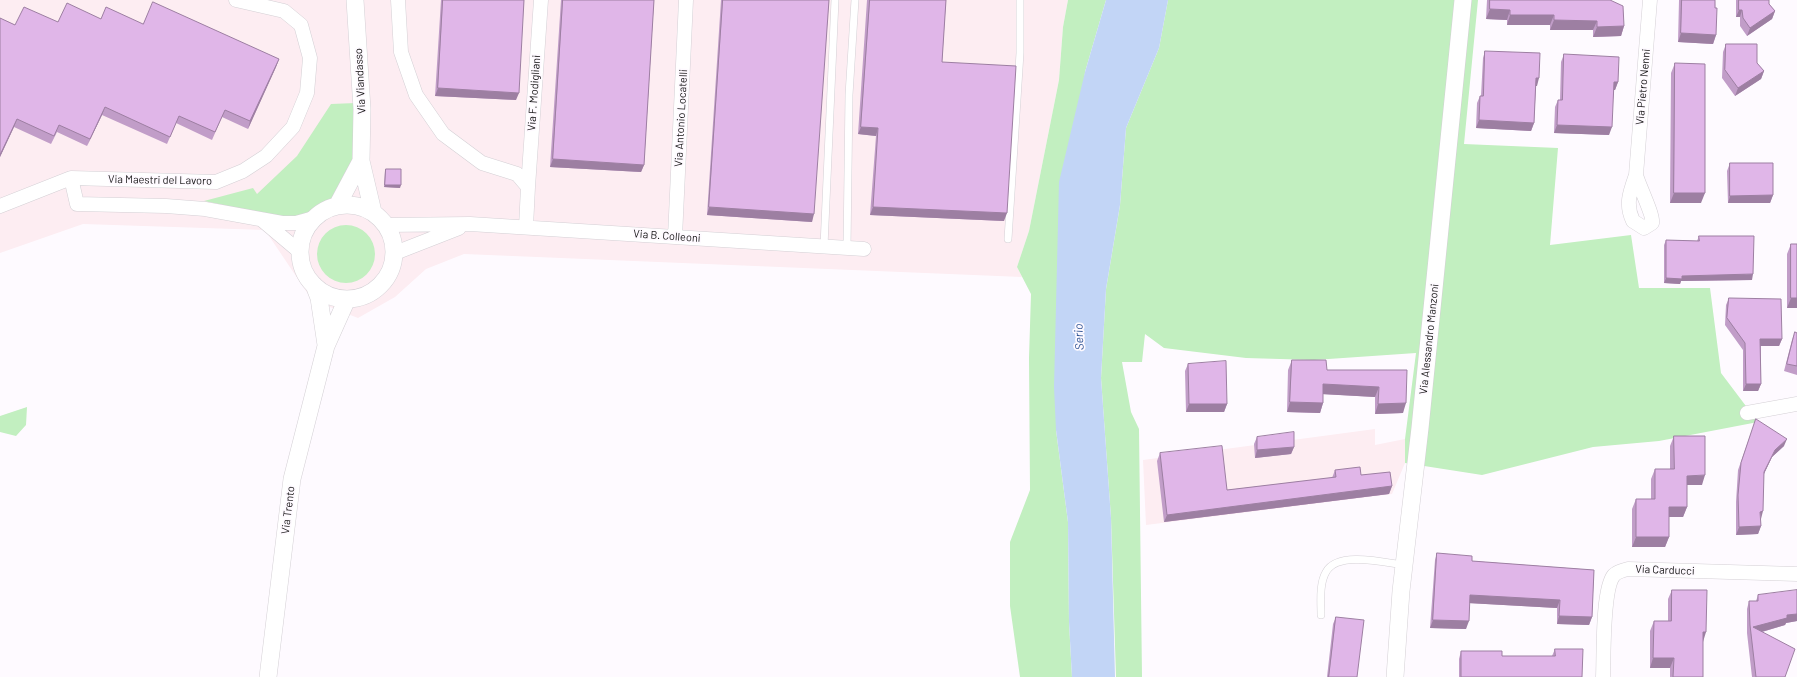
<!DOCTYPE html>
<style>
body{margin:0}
canvas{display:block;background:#fefaff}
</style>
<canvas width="1797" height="677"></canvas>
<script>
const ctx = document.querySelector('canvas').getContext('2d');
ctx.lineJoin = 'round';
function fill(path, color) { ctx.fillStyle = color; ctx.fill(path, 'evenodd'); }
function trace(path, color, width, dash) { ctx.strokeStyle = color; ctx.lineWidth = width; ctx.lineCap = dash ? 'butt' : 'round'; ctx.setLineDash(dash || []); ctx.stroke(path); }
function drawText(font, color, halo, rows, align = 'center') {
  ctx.font = font + ' Barlow,sans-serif'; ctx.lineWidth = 3.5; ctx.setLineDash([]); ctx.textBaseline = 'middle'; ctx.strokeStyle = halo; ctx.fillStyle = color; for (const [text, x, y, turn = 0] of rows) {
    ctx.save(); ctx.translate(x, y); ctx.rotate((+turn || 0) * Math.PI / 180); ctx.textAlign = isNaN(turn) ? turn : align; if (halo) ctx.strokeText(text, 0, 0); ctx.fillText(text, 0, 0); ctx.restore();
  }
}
const industrial = new Path2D(`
 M0 0H1068L1063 27 1059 80 1029 231 1017 267 1022 277 464 254 426 269 395 297 358 318 312 300 265 230 83 224 0 253Z
 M1375 429V445L1405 439V463L1392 494 1146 525 1143 460Z`);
const green = new Path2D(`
 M1068 0H1106L1085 72 1056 430 1068 522 1069 622 1072 677H1020L1010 606V542L1030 490 1029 358 1031 294 1017 267 1029 231 1059 80 1063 27Z
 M1168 0H1478L1464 144 1558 148 1550 245 1631 235 1639 288H1710L1721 373 1758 422 1659 441 1593 447 1482 475 1405 463V439L1416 353 1314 360 1246 358 1164 348 1145 334 1142 362H1122L1131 412 1139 429 1142 677H1116L1111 518 1101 378 1106 289 1120 205 1126 128 1159 48Z
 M356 103C356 131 356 164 341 190 333 203 317 211 306 220L261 213 204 201 253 188 257 194 297 156 331 104Z
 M317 254a29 29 0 1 1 58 0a29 29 0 1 1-58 0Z
 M27 407 26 425 16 436 0 432V416Z`);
const water = new Path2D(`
 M1106 0H1168L1159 48 1126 128 1120 205 1106 289 1101 378 1111 518 1115 677H1072L1069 622 1068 522 1056 430 1054 387 1059 182 1085 72Z`);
const service = new Path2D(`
 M1008 239 1020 53V0
 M824 246 835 0
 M847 248 849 95 855 0
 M1321 615C1321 602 1319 584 1326 572 1337 551 1383 562 1403 565`);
const minor = new Path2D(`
 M398 0 401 52 416 95 443 134 482 163 517 174 528 187 526 227
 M1636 175C1639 186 1654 216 1652 223L1644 228 1633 221C1625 204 1630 192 1636 175L1650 0
 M71 178 77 204 166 206 205 209 282 223H296L314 218
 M528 187 541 0
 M0 206 71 178 216 182 243 171 266 156 293 127 307 93 310 58 301 25 284 11 236 0
 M262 220 300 252
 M387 225 470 224 864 249
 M675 237 686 0
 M395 253 459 228
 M1747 413 1797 404
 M1603 677C1604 656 1602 589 1614 575 1617 572 1624 570 1628 569L1797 574`);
const tertiary = new Path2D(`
 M355 0 362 109 361 161 373 212
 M300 252a47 47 0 1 1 94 0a47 47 0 1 1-94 0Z
 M337 206 361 161
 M314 285 319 298 326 345
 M268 677 292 479 326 346 347 299
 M1395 677 1401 591 1420 428 1463 0`);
const wall = new Path2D(`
 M441 0H524L516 100 435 96Z
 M561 0H654L644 165 641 172 550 167Z
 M721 0H829L812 222 707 215Z
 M867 0H946L942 62 1004 221 870 215 876 136 858 134Z
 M1487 0H1610L1624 26 1621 36 1593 37V30H1550V25H1507V20L1486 19Z
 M1679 0H1715L1716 35 1713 44 1678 42Z
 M1736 0H1769V4L1775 11 1772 19 1747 36 1740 26V17H1736Z
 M0 18 15 25 101 19 143 24 279 59 276 67 248 129 222 117 212 140 176 123 167 144 102 115 87 146 57 132 51 144 14 127 0 157Z
 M1726 44 1757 63 1764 71 1761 79 1735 96 1722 78 1723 52Z
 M1485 51 1537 86H1536L1534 123 1531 131 1476 128 1477 103 1480 96H1481L1483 58Z
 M1564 54 1618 82 1615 90H1614L1609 135 1554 133 1555 107 1558 100H1560L1561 62Z
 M1675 63 1701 203H1670L1671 73Z
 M1730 163 1773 195 1770 203H1728L1727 171Z
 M386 169 400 188 384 187 385 171Z
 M1699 236 1752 280 1681 281 1680 284 1664 283V245L1666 240 1697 241Z
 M1791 244 1797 308H1787V254Z
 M1729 298 1782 339 1779 346H1761V384L1758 391H1743V350L1725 325 1726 305Z
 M1795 332 1797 333V375L1784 371 1792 340Z
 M1292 360 1327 370H1407L1403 413 1375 414V397L1323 394V403L1320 413 1287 412 1288 370Z
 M1188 364 1227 404 1224 412H1186L1185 371Z
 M1756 419 1784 446 1772 457 1764 474 1760 519 1761 526 1758 534 1736 535V502L1738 470Z
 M1674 436 1702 485H1687V507L1683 517H1669V537L1665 547H1632V509L1636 499H1651V479L1655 469H1670V446Z
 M1257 437 1294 447 1291 454 1255 458 1254 444Z
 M1160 453 1227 490 1332 478 1335 470 1361 475 1392 486 1389 494 1164 522 1157 461Z
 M1437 553 1472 561 1594 570 1592 617 1589 625 1557 624V608L1469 603 1466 629 1430 628 1435 560Z
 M1672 590 1703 641V677H1670V668H1650V631L1654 621H1668V599Z
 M1797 592V621L1786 623 1785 625 1762 632 1785 677H1752L1747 633V609L1749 601H1756L1758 595Z
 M1336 617 1357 677H1327L1333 624Z
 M1555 649 1582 677H1459V659L1461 651 1502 656H1552Z`);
const shadedWall = new Path2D(`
 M1490 9 1510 10 1507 20 1486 19Z
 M1739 10H1742L1740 17H1736Z
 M1775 11 1772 19 1747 36 1750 28Z
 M1510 15H1554L1550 25H1507Z
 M1554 20 1597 21 1593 30H1550Z
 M1624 26 1621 36 1593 37 1597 27Z
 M1681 33 1716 35 1713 44 1678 42Z
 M279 59 276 67 248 129 250 121Z
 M1764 71 1761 79 1735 96 1738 88Z
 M1536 78H1539L1537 86H1533Z
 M1614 82H1618L1615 90H1611Z
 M438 88 519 93 516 100 435 96Z
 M105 107 102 115 87 146 90 139Z
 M17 119 14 127 0 157V155Z
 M1479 120 1534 123 1531 131 1476 128Z
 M1557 125 1612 127 1609 135 1554 133Z
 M861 127 878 128 876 136 858 134Z
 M553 159 644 165 641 172 550 167Z
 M385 185H401L400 188 384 187Z
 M1674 193H1705L1701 203H1670Z
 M1773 195 1770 203H1728L1730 196Z
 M709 207 814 214 812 222 707 215Z
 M873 207 1007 213 1004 221 870 215Z
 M1753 274 1752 280 1681 281 1680 284 1664 283 1666 278 1682 276Z
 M1791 298H1797V308H1787Z
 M1760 339H1782L1779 346H1758Z
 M1323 384 1379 387 1375 397 1320 394Z
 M1746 384H1761L1758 391H1743Z
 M1290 402 1323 403 1320 413 1287 412Z
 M1406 403 1403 413 1375 414 1378 404Z
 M1189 404H1227L1224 412H1186Z
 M1787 439 1784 446 1772 457 1761 480 1764 472 1775 450Z
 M1294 447 1291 454 1255 458 1257 450Z
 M1705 475 1702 485H1683L1687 476Z
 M1392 486 1389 494 1164 522 1167 515Z
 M1669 507H1687L1683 517H1665Z
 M1763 511 1761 519 1760 512Z
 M1761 526 1758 534 1736 535 1739 527Z
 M1636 537H1669L1665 547H1632Z
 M1470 595 1560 600 1557 608 1467 603Z
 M1797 614V621L1786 623 1785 625 1751 635 1753 627 1787 615Z
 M1559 616 1592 617 1589 625 1557 624Z
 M1433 620 1469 621 1466 629 1430 628Z
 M1703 632H1706L1703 642Z
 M1653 658H1674L1670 668H1650Z`);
const building = new Path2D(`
 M443 0H524L519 93 438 88Z
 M563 0H654L644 165 553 159Z
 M723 0H829L814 214 709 207Z
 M870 0H946L942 62 1016 66 1007 213 873 207 878 128 861 127Z
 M1490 0H1610L1623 6 1624 26 1597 27V21L1554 20V15H1510V10L1490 9Z
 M1682 0H1715V8H1717L1716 35 1681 33Z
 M1739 0H1769V4L1775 11 1750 28 1743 18 1742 10H1739Z
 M153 2 279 59 250 121 225 110 215 132 179 116 170 137 105 107 90 139 59 125 54 136 17 119 0 155V18L15 25 24 7 58 22 67 3 101 19 106 7 143 24Z
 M1726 44H1757V63L1764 71 1738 88 1725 70Z
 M1485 51 1540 53 1539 78H1536L1534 123 1479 120 1480 96H1483Z
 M1564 54 1619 57 1618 82H1614L1612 127 1557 125 1558 100H1562Z
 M1675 63 1705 64V193H1674Z
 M1730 163H1773V195L1730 196Z
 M386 169H401V185H385Z
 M1699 236H1754L1753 274 1682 276V279L1666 278V240L1699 241Z
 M1791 244H1797V298H1791Z
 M1729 298 1781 299 1782 339H1760L1761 384H1746L1745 343 1727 318Z
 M1795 332 1797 333V366L1787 364Z
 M1292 360H1326L1327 370H1407L1406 403 1378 404 1379 387 1323 384V403L1290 402Z
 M1226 361 1227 404H1189L1188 364Z
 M1756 419 1787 439 1775 450 1764 472 1763 511 1760 512 1761 526 1739 527 1738 495 1741 463Z
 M1294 432V447L1257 450V437Z
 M1674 436H1705V475L1687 476V507H1669V537H1636V499H1655V469H1674Z
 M1222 446 1227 490 1336 477 1335 470 1360 467 1361 475 1390 472 1392 486 1167 515 1160 453Z
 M1437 553 1472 556V561L1594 570 1592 617 1559 616 1560 600 1470 595 1469 621 1433 620Z
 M1672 590H1707L1706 632H1703V677H1673L1674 658H1653L1654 621H1671Z
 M1797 590V614L1787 615V618L1753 627 1795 649 1785 677H1756L1750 625 1749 601H1758V595Z
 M1336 617 1364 620 1357 677H1329Z
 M1555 649H1583L1582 677H1461V651H1502V656H1555Z`);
const streetNames = [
 ["Via Viandasso",360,81,-93],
 ["Via Pietro Nenni",1643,87,-85],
 ["Via F. Modigliani",534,93,-86],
 ["Via Antonio Locatelli",681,118,-87],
 ["Via Maestri del Lavoro",160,180,1],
 ["Via B. Colleoni",667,236,4],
 ["Via Alessandro Manzoni",1429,339,-84],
 ["Via Trento",288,510,-83],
 ["Via Carducci",1665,570,2]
];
const waterNames = [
 ["Serio",1079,337,-93]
];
fill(industrial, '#fdedf2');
fill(green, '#c2efc0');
fill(water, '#c2d5f6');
trace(service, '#d4d0d5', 8);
trace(minor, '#d4d0d5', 15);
trace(tertiary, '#d4d0d5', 18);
trace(service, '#fff', 7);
trace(minor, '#fff', 14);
trace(tertiary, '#fff', 17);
fill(wall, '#c19dc8');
fill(shadedWall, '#9d7fa2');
fill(building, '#e0b6e8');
trace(building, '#9d7fa2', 1);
drawText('11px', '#161516', '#fefaff', streetNames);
drawText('italic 12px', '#325696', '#fefaff', waterNames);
</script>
